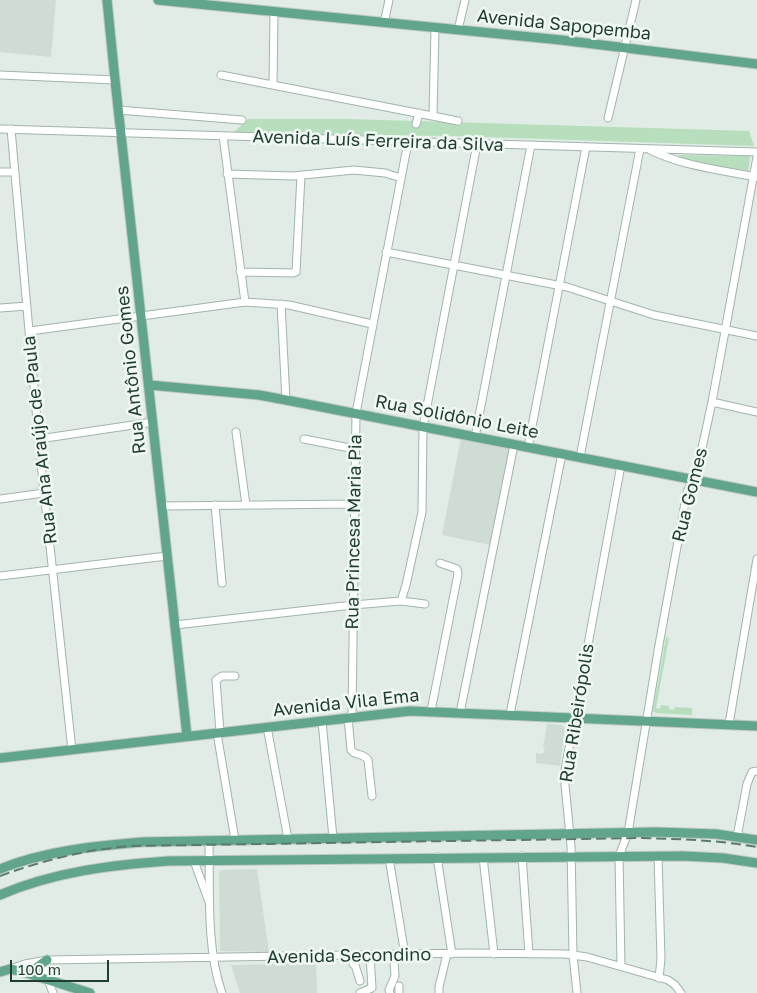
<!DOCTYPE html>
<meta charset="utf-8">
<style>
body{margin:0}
#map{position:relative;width:757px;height:993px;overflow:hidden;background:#e0ece5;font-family:"Golos Text",sans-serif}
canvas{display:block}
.scale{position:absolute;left:10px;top:960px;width:99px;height:22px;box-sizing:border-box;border:2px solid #1f3e32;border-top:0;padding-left:6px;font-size:15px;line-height:18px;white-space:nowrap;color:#1f3e32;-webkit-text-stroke:4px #f1f8f4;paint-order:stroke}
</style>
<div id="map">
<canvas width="757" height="993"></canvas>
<div class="scale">100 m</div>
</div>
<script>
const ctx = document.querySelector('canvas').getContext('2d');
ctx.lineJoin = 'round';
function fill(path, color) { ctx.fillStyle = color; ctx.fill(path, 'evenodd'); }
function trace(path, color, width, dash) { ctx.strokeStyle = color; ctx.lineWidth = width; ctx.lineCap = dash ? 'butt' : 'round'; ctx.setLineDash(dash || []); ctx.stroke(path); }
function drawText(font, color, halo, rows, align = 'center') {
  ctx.font = font + ' "Golos Text",sans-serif'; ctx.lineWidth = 5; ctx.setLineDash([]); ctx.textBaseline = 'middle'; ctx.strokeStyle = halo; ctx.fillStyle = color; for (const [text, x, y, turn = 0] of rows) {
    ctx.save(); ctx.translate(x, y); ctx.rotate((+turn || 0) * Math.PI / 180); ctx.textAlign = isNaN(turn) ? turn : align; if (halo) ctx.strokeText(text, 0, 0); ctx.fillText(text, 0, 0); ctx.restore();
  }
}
const built = new Path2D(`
 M0 0H56L51 57 0 52Z
 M461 438 506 447 509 451 490 545 442 535Z
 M547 724 562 725 565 728 560 766 536 763V753L543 754 545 747H543Z
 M257 869 269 952 220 951 219 871 222 870Z
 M316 963 317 993H240L231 965Z`);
const green = new Path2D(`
 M248 119H348L749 131 754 146 454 136 232 134Z
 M680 155 750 156 748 174 677 158Z
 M666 637 669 638 656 708 660 709 661 705 669 706V709L674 710 675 707 692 708V715L656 713 653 711Z`);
const minor = new Path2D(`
 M384 23 389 0
 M458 30 465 0
 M0 75 115 80
 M221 75 458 121
 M273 85 274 12
 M118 110 242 120
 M433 116 435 28
 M608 118 636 0
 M416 124 419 113
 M0 129 757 152
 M11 129 40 454 72 750
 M223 136 245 302
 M650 150C683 166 720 170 756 177
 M0 172H15
 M227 174 293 176 354 170 385 173 401 178
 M386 252 567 287 654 315 757 336
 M240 272 293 273 296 272 301 175
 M281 304 286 400
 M0 308 27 306
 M30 331 245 302 289 305 372 324
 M712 402 757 412
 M236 432 246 505
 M475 437 531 145
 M39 439 153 422
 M304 439 355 449
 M528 447 586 147
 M580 457 640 149
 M0 499 44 493
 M215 505 222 583
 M162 506 355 504
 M0 576 167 556
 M401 601 406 585 422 512 423 427 477 144
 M175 625 353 605 401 601 425 604
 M431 711 458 574 457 569 440 563
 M460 713 514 445
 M510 714 562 454
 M348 717 351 750C355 756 364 753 368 760L372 796
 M352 717 356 413 408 142
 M322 721 333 838
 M729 724 757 559
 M267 727 288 839
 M220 732 216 680 222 676H235
 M217 733 235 840
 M737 837 747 784 752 772 757 771
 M209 840C210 888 206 949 222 993
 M522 856 529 954
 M658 856 661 959 659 978
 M437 857 452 954
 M483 857 494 954
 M389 858 405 955
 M194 861 209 902
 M352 955 353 964 355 965 360 981
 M47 960 46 974 53 993
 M621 966 619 856 628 833 659 645 687 492 697 471 712 402 757 157
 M10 969 25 964 47 960 469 953 565 954 587 957 668 980 675 985 681 993
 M399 986V993
 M360 993 372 988 370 955
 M390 993 389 990 395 976 394 961 400 955
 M439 993V987L447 954
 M577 993 573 955 571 846 565 785V770L621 465`);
const major = new Path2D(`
 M107 0 115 80 187 736
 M158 0 561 40 757 64
 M149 385 259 395 286 400 757 492
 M0 758 410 711 757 726
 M0 869C45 851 94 846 142 842L656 832 716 834 757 840
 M0 895C53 872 111 865 168 861L683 856 723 858 757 863
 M0 972 10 969 20 971 90 993
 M34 975 36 968 47 960`);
const rail = new Path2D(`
 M0 876C41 861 87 849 131 846L641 838C680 839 718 840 757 847`);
const streetNames = [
 ["Avenida Sapopemba",564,25,6],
 ["Avenida Luís Ferreira da Silva",378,141,2],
 ["Rua Antônio Gomes",131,370,-96],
 ["Rua Solidônio Leite",457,417,11],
 ["Rua Ana Araújo de Paula",40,440,-96],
 ["Rua Gomes",690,495,-76],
 ["Rua Princesa Maria Pia",354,532,-89],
 ["Avenida Vila Ema",346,703,-6],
 ["Rua Ribeirópolis",577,713,-81],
 ["Avenida Secondino",349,956,-1]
];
fill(built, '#cedcd4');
fill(green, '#b7dfbd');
trace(minor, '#a2b4ac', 9);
trace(major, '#c0c9c6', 11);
trace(minor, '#fff', 7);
trace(major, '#61a58c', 9);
trace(rail, '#597a6d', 2, [10, 5]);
drawText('18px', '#1f3e32', '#f1f8f4', streetNames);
</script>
